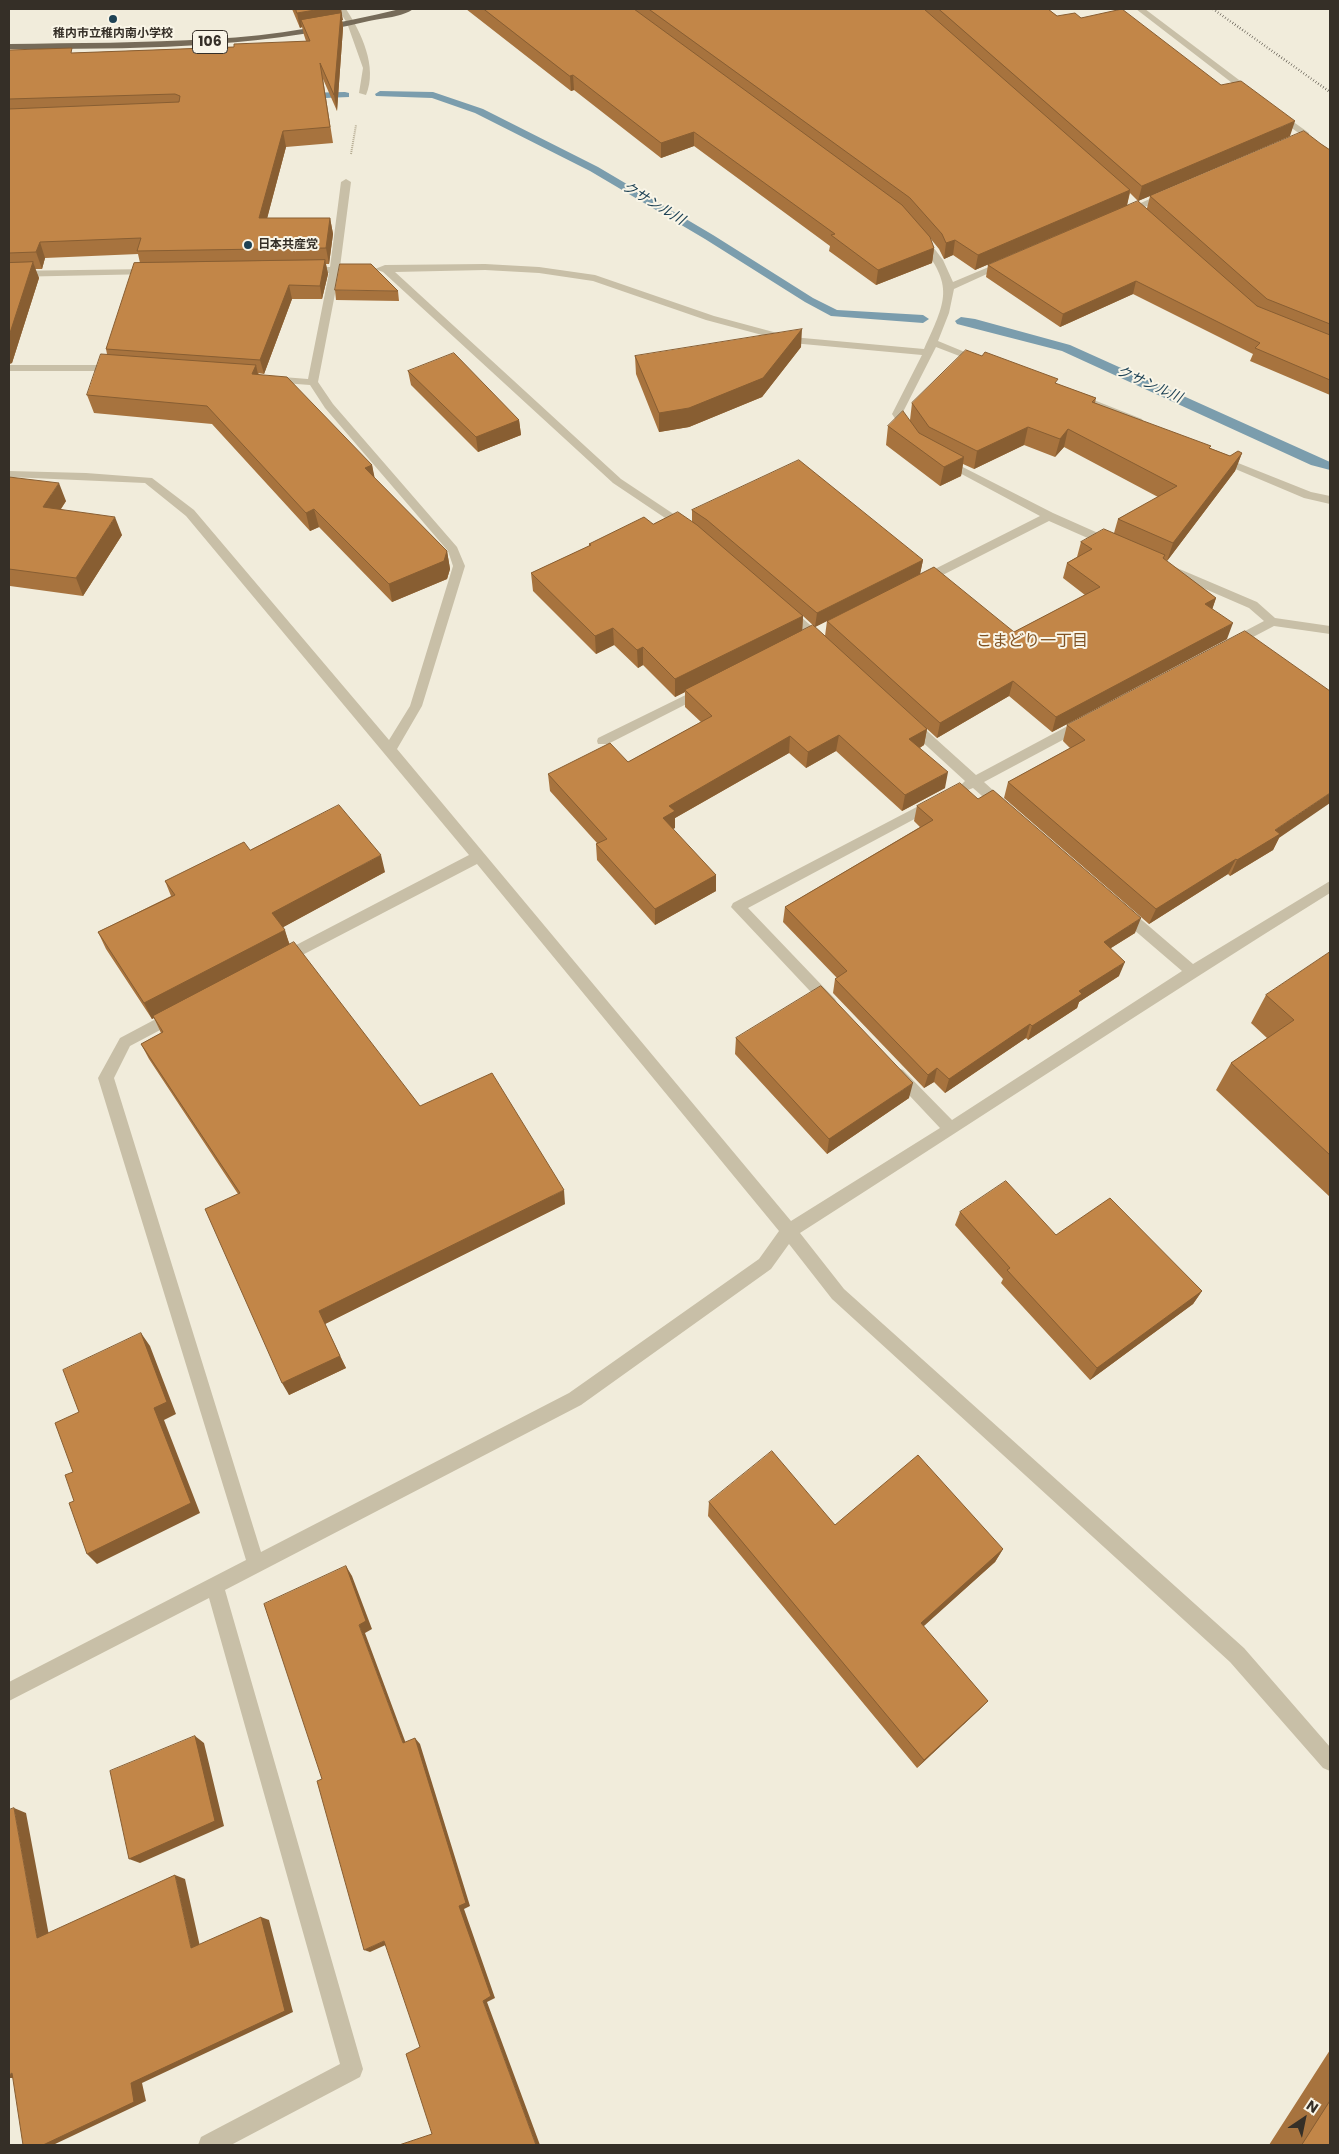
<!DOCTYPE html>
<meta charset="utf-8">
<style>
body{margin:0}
#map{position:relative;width:1339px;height:2154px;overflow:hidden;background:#f1ecdb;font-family:Poppins,sans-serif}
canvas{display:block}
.frame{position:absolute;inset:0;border:10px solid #352f27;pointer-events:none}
.north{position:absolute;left:1279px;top:2094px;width:50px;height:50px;-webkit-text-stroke:4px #f9f5e7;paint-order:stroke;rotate:34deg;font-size:14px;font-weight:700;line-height:20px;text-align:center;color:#352f27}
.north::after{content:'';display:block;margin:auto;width:18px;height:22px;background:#352f27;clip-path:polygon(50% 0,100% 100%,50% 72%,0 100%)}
</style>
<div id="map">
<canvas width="1339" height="2154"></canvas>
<div class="frame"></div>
<div class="north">N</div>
</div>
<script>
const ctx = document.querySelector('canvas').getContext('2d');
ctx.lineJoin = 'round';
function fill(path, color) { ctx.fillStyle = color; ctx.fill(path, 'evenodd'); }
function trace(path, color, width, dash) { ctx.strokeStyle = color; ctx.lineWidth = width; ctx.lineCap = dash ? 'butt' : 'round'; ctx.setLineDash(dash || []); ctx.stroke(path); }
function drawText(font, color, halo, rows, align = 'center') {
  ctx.font = font + ' Poppins,"Noto Sans JP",sans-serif'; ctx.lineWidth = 4; ctx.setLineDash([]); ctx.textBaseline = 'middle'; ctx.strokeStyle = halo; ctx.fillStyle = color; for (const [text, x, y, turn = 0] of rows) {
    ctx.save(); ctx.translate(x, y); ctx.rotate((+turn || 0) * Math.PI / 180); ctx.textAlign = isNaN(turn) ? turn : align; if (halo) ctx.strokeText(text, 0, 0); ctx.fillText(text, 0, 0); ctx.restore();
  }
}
const stream = new Path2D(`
 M380 91 433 92 483 109 598 167 713 235 813 298 837 310 923 315 929 319 923 323 831 316 805 302 705 239 590 171 475 113 432 98 376 96 375 94Z
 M345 92 349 93V97L302 99 297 96 302 93Z
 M961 317 975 319 1070 345 1330 462V470L1311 465 1062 351 957 324 955 321Z`);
const path = new Path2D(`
 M351 154 356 125`);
const minor = new Path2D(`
 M338 9H346C361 32 378 67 366 95L359 93 363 68 347 23Z
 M1136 9H1145L1255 92V96H1249Z
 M1278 111 1309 133V137L1294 143H1288V139L1300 134 1275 116 1274 114Z
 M346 179 351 182 340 267 357 266 362 269 357 272 339 273 318 382 333 404 457 547 465 566 422 706 397 749 791 1221 940 1128 893 1078 891 1074 893 1070 898 1068 903 1070 952 1120 1182 971 1119 917 1117 913 1119 909 1124 908 1129 909 1193 964 1330 881V893C1152 1004 977 1120 800 1233L844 1289 1244 1648 1330 1747V1771L1323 1768 1230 1662 832 1299 789 1244 771 1269 581 1405 225 1590 363 2069 360 2077 231 2145H198L201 2137 340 2064 209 1598 9 1701V1682L246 1560 98 1078 120 1038 169 1012 174 1010 179 1012 181 1016 179 1020 130 1046 114 1078 261 1552 569 1393 759 1259 779 1231 477 864 287 963 282 965 277 963 275 959 277 955 469 855 186 516 145 483 9 477V471L86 473 152 478 194 510 389 740 410 706 453 566 448 551 325 408 310 385 270 382 265 379 270 376 308 379 329 273 308 274 303 271 308 268 330 267 341 182Z
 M1167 191 1172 194 1170 196 1127 215 1124 216 1119 213Z
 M921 234 924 235 943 260 953 282 1003 261 1006 260 1011 263 954 289 949 313 938 341 984 360 979 363 975 362 936 347 902 414 915 433 910 436 906 435 892 414 922 355 792 343 706 320 593 281 539 273 485 270 395 272 621 479 690 525 692 528 690 531 686 532 613 483 383 272 375 269 385 265 485 264 539 267 595 275 714 316 792 337 924 349C949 295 953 286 916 237Z
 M150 269 153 270V274L9 277V271Z
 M9 365H117L122 368 117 371H9Z
 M1076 393 1142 419 1143 421 1138 424 1134 423 1072 398 1071 396 1072 394Z
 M1218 455 1311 492 1330 496V504L1304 498 1214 460 1212 458Z
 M945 458 1053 513 1116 541 1118 544 1116 547H1108L1049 521 925 584H917L915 581 917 578 1040 516 941 463 939 461Z
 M1170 565 1257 602 1275 618 1330 626V634L1274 626 1236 646H1228L1226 643 1228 640 1264 621 1249 608 1166 572 1164 569 1166 566Z
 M787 607 791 608 826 639 828 642 826 645H818L783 614 781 611 783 608Z
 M704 686 708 687 710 690 708 693 608 744H598L597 741 598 738Z
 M911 719 916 721 976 775 1077 721H1087L1088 724 1087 727 984 782 1008 804 1010 807 1008 810H998L973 788 968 790 963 788 961 785 965 781 906 727 905 724 906 721Z
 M932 799 937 801 939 804 937 807 748 908 835 999 837 1003 835 1007 830 1009 825 1007 731 907 733 903Z`);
const major = new Path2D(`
 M400 9H413C403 17 382 18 369 21 252 49 129 49 9 49V44C76 43 144 43 212 39 275 36 338 24 400 9Z`);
const rail = new Path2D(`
 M1213 9 1330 92`);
const wall = new Path2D(`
 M292 9H341L343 28 337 111 323 79 333 143 286 147 267 218H330L333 234 329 264H326L328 274 322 299H292L264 374 258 373 372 465 374 478 447 551 450 569 447 579 392 602 319 527 310 531 212 424 94 413 87 395 107 354 106 349 140 263 138 254 45 258 42 269H35L39 278 12 363 9 364V50L73 53 234 47 306 41 304 35 302 27 300 28Z
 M466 9H1048L1057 16 1081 18 1221 85 1290 136 1150 196 1321 144 1330 150V395L1250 361 1253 354 1133 294 1060 327 986 277 988 265 1106 214 975 270 953 255 944 259 939 249 930 238 934 248 932 263 876 285 829 251 830 246 694 146 661 158 574 90 571 91ZM1130 193 1138 201 1150 196 1147 208 1127 205Z
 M335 290 398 291 399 301 336 300Z
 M801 347 762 397 689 427 659 432 636 374 635 356Z
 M408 371 519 420 521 435 478 452 411 385Z
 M1057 384 1096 398 1095 403 1210 448 1230 456 1242 453 1235 471 1167 561 1165 560 1216 598 1212 609 1227 639 1052 732 1009 696 937 738 881 687 927 729 924 745 920 748 945 788 902 811 836 751 806 768 789 753 675 818V828L672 829 716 875V891L655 925 597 860 596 844 597 843 550 791 548 774 628 762 701 722 685 707V692L675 697 643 665 638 668 614 645 596 654 533 591 531 573 589 546V544L653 524 692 522V510L923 560 920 574 1014 632 1085 595 1063 578 1067 563 1077 557 1081 542 1114 533 1118 519 1158 497 1064 447 1055 457 1024 445 974 469 963 464 961 476 940 486 886 445 888 426 910 420 912 403ZM867 601 827 621 825 636 802 631 803 616 815 627Z
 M9 477 66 501 61 509 122 535 83 596 10 586 9 587Z
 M1067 725 1279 838 1273 850 1230 876 1228 874 1149 924 1004 798 1008 782 1070 748 1063 741Z
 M917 806 1135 933 1111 948 1119 976 1079 1002 1077 1008 1028 1040 1026 1038 945 1093 934 1082 924 1088 833 993 835 979 837 978 783 922 785 907 920 827 914 821Z
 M250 850 385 872 283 927 290 945 420 1106 565 1204 325 1324 346 1368 289 1395 238 1194 149 1059 141 1044 161 1033 154 1018 152 1019 106 949 98 932 171 896 165 881Z
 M1330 952V1197L1216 1090 1231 1063 1267 1038 1251 1023 1266 995Z
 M736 1038 909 1098 827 1154 735 1054Z
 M960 1212 1056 1235 1202 1291 1193 1304 1090 1380 1001 1283 1003 1279 955 1225Z
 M709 1502 835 1525 1003 1549 995 1562 923 1626 988 1701 979 1710 917 1768 708 1516Z
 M1330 2050V2145H1269Z`);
const shadedWall = new Path2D(`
 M321 9H341L343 20H342L343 28 337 111 334 95 301 20 302 27 300 28 297 13Z
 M573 75 574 90 571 91 570 76Z
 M1295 121 1290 136 1138 201 1142 186Z
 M283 131 286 147 263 234 259 218Z
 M694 132V146L661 158V143Z
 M1130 190 1127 205 975 270 978 255Z
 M330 218 333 234 329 264 326 248Z
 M955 240 953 255 944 259 946 243Z
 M40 242 45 258 42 269 36 252Z
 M934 248 932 263 876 285 878 270Z
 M325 260 328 274 322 299 320 286Z
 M33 262 39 278 12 363 9 364V336Z
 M1136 281 1133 294 1060 327 1063 314Z
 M289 285 292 299 264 374 260 360Z
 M802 329 801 347 762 397 689 427 659 432V413Z
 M256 365 260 383 252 374Z
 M519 420 521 435 478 452 476 437Z
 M1028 427 1024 445 974 469 977 451Z
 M1068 429 1064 447 1055 457 1060 439Z
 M1242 453 1235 471 1167 561 1173 543Z
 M964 457 961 476 940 486 944 467Z
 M372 465 376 484 365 468Z
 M59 483 66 501 50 525 43 507Z
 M314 509 319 527 310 531 306 513Z
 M115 517 122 535 83 596 76 578Z
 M447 551 450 569 447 579 392 602 389 584Z
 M923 560 920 574 815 627 817 613Z
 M1216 598 1211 613 1205 604Z
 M803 616 802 634 685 690V692L675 697V679Z
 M1233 623 1227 639 1052 732 1056 717Z
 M613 628 614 645 596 654 595 636Z
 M643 647V665L638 668 637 650Z
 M1013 681 1009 696 937 738 940 723Z
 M927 729 924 745 906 755 909 739Z
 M839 735 836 751 806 768 808 752Z
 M790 736 789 753 675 818V828L663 834V818L669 806Z
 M948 772 945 788 902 811 905 795Z
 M1330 793V803L1279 838 1273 850 1230 876 1237 860 1275 830Z
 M381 855 385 872 278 930 272 913Z
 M1236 859 1228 874 1149 924 1156 909Z
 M716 875V891L655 925V909Z
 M1141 918 1135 933 1098 956 1104 942Z
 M285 930 290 947 152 1019 144 1003Z
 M1125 962 1119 976 1079 1002 1077 1008 1028 1040 1032 1026 1079 991Z
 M1030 1024 1026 1038 945 1093 949 1079Z
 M937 1068 934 1082 924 1088 928 1075Z
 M913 1083 909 1098 827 1154 829 1139Z
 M564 1190 565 1204 325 1324 319 1311Z
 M1202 1291 1193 1304 1090 1380 1097 1368Z
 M141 1333 150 1346 176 1414 164 1420 200 1513 97 1564 87 1554 154 1408Z
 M340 1356 346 1368 289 1395 282 1383Z
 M1003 1549 995 1562 914 1635 921 1623Z
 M346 1566 352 1576 372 1629 365 1633 408 1749 403 1743 359 1625Z
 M988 1701 979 1710 917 1768 924 1760Z
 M195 1736 204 1743 224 1826 140 1863 129 1859Z
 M415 1738 420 1744 470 1906 464 1909 495 1998 487 2002 540 2145H536L483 2001Z
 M14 1808 26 1813 50 1941 37 1938Z
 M175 1875 185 1879 201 1951 191 1948Z
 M261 1917 269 1920 293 2012 142 2083 146 2101 53 2145H43L131 2083Z
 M384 1941 390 1943 370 1952 364 1950Z
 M12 2073 15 2078H9V2075Z`);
const building = new Path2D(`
 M296 9H321L297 13Z
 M484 9H634L902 205 930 237 934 248 878 270 831 235 835 234 694 132 661 143 573 75 570 76Z
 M649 9H924L1130 190 978 255 955 240 946 243 942 234 910 198Z
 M939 9H1048L1057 16 1075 13 1081 18 1122 9 1221 85 1241 81 1295 121 1142 186Z
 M341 13 334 95 320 63 330 127 283 131 259 218H330L326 248 137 251 141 238 40 242 36 252 9 253V109L179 102 180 96 175 94 9 99V50L72 48 71 53 234 47V44L310 41 301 20Z
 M1304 131 1321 144 1330 150V324L1267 299 1150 196Z
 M1138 201 1257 306 1330 335V380L1255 348 1260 343 1136 281 1063 314 988 265Z
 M325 260 320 286 289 285 260 360 106 349 134 263Z
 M33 262 9 336V263Z
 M340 264H371L398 291 335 290Z
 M802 329 763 378 689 408 659 413 635 356Z
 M966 350 982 356 985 352 1058 379 1055 383 1096 398 1092 402 1211 446 1209 448 1230 456 1238 451 1242 453 1173 543 1118 519 1177 486 1068 429 1060 439 1028 427 977 451 929 427 912 403Z
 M454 353 519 420 476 437 408 371Z
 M101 354 256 365 252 374 287 377 372 465 365 468 447 551 444 561 389 584 314 509 306 513 207 406 87 395Z
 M903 411 919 433 964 457 944 467 888 426Z
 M799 460 923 560 817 613 707 520 692 510Z
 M9 477 59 483 43 507 115 517 76 578 9 569Z
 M678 512 697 525 803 616 675 679 643 647 637 650 613 628 595 636 531 573 591 545 589 544 644 517 653 524Z
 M1104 529 1165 555 1163 558 1216 598 1205 604 1233 623 1056 717 1013 681 940 723 827 621 934 567 1014 632 1100 587 1067 563 1092 549 1081 542Z
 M813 625 927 729 909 739 948 772 905 795 839 735 808 752 790 736 669 806 675 811 663 818 716 875 655 909 596 844 607 839 548 774 610 743 628 762 712 716 685 690Z
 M1245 631 1330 691V793L1275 830 1280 834 1237 860 1236 859 1156 909 1008 782 1085 740 1067 725Z
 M960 783 978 799 993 790 1141 918 1104 942 1125 962 1079 991 1082 994 1032 1026 1030 1024 949 1079 937 1068 928 1075 835 979 847 971 785 907 933 820 917 806Z
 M339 805 381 855 272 913 285 930 144 1003 98 932 175 895 165 881 244 842 250 850Z
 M294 942 420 1106 492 1073 564 1190 319 1311 340 1356 282 1383 205 1209 240 1193 141 1044 163 1032 153 1016Z
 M1330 952V1155L1231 1063 1294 1020 1266 995Z
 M821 986 913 1083 829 1139 736 1038Z
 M1006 1181 1056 1235 1110 1198 1202 1291 1097 1368 1007 1270 1010 1268 960 1212Z
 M141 1333 167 1402 154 1408 191 1503 87 1554 69 1503 74 1501 65 1475 73 1472 55 1423 79 1412 63 1370Z
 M772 1451 835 1525 918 1455 1003 1549 921 1623 988 1701 924 1760 709 1502Z
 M346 1566 366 1621 359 1625 403 1743 415 1738 466 1903 459 1906 491 1996 483 2001 536 2145H399L432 2134 406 2054 420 2047 384 1941 364 1950 317 1781 322 1779 264 1604Z
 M195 1736 215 1821 129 1859 110 1771Z
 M14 1808 37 1938 175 1875 191 1948 261 1917 285 2011 131 2083 134 2102 43 2145H23L12 2073 9 2075V1810Z
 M1330 2101V2145H1302Z`);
const markers = [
 [113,19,5,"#1e4255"],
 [248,245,5,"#1e4255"]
];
const farPoinames = [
 ["稚内市立稚内南小学校",113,34],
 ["日本共産党",258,245,"left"]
];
const shields = [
 [210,42,35]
];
const shieldNames = [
 ["106",210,42]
];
const farWaternames = [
 ["クサンル川",653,204,31],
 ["クサンル川",1149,385,24]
];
const neighbourhoodNames = [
 ["こまどり一丁目",1032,642]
];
fill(stream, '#7b9dad');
trace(path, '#b4aa91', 2, [1, 1]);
fill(minor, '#c8bfa7');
fill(major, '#766b59');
trace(rail, '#352f27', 2.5, [0.5, 2.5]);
fill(wall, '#a7733e');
fill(shadedWall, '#885e32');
fill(building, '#c28648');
trace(building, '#885e32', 1);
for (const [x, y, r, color] of markers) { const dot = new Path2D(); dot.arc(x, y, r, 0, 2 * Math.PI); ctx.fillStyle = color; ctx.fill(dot); trace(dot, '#f9f5e7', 2); }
drawText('bold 12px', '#352f27', '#f9f5e7', farPoinames);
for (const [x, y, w] of shields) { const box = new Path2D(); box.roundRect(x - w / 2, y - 11.5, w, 23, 4); ctx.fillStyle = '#f9f5e7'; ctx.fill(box); trace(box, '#352f27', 1); }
drawText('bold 14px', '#352f27', null, shieldNames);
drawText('italic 14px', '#1e4255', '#f9f5e7', farWaternames);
drawText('16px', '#815323', '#f9f5e7', neighbourhoodNames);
</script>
